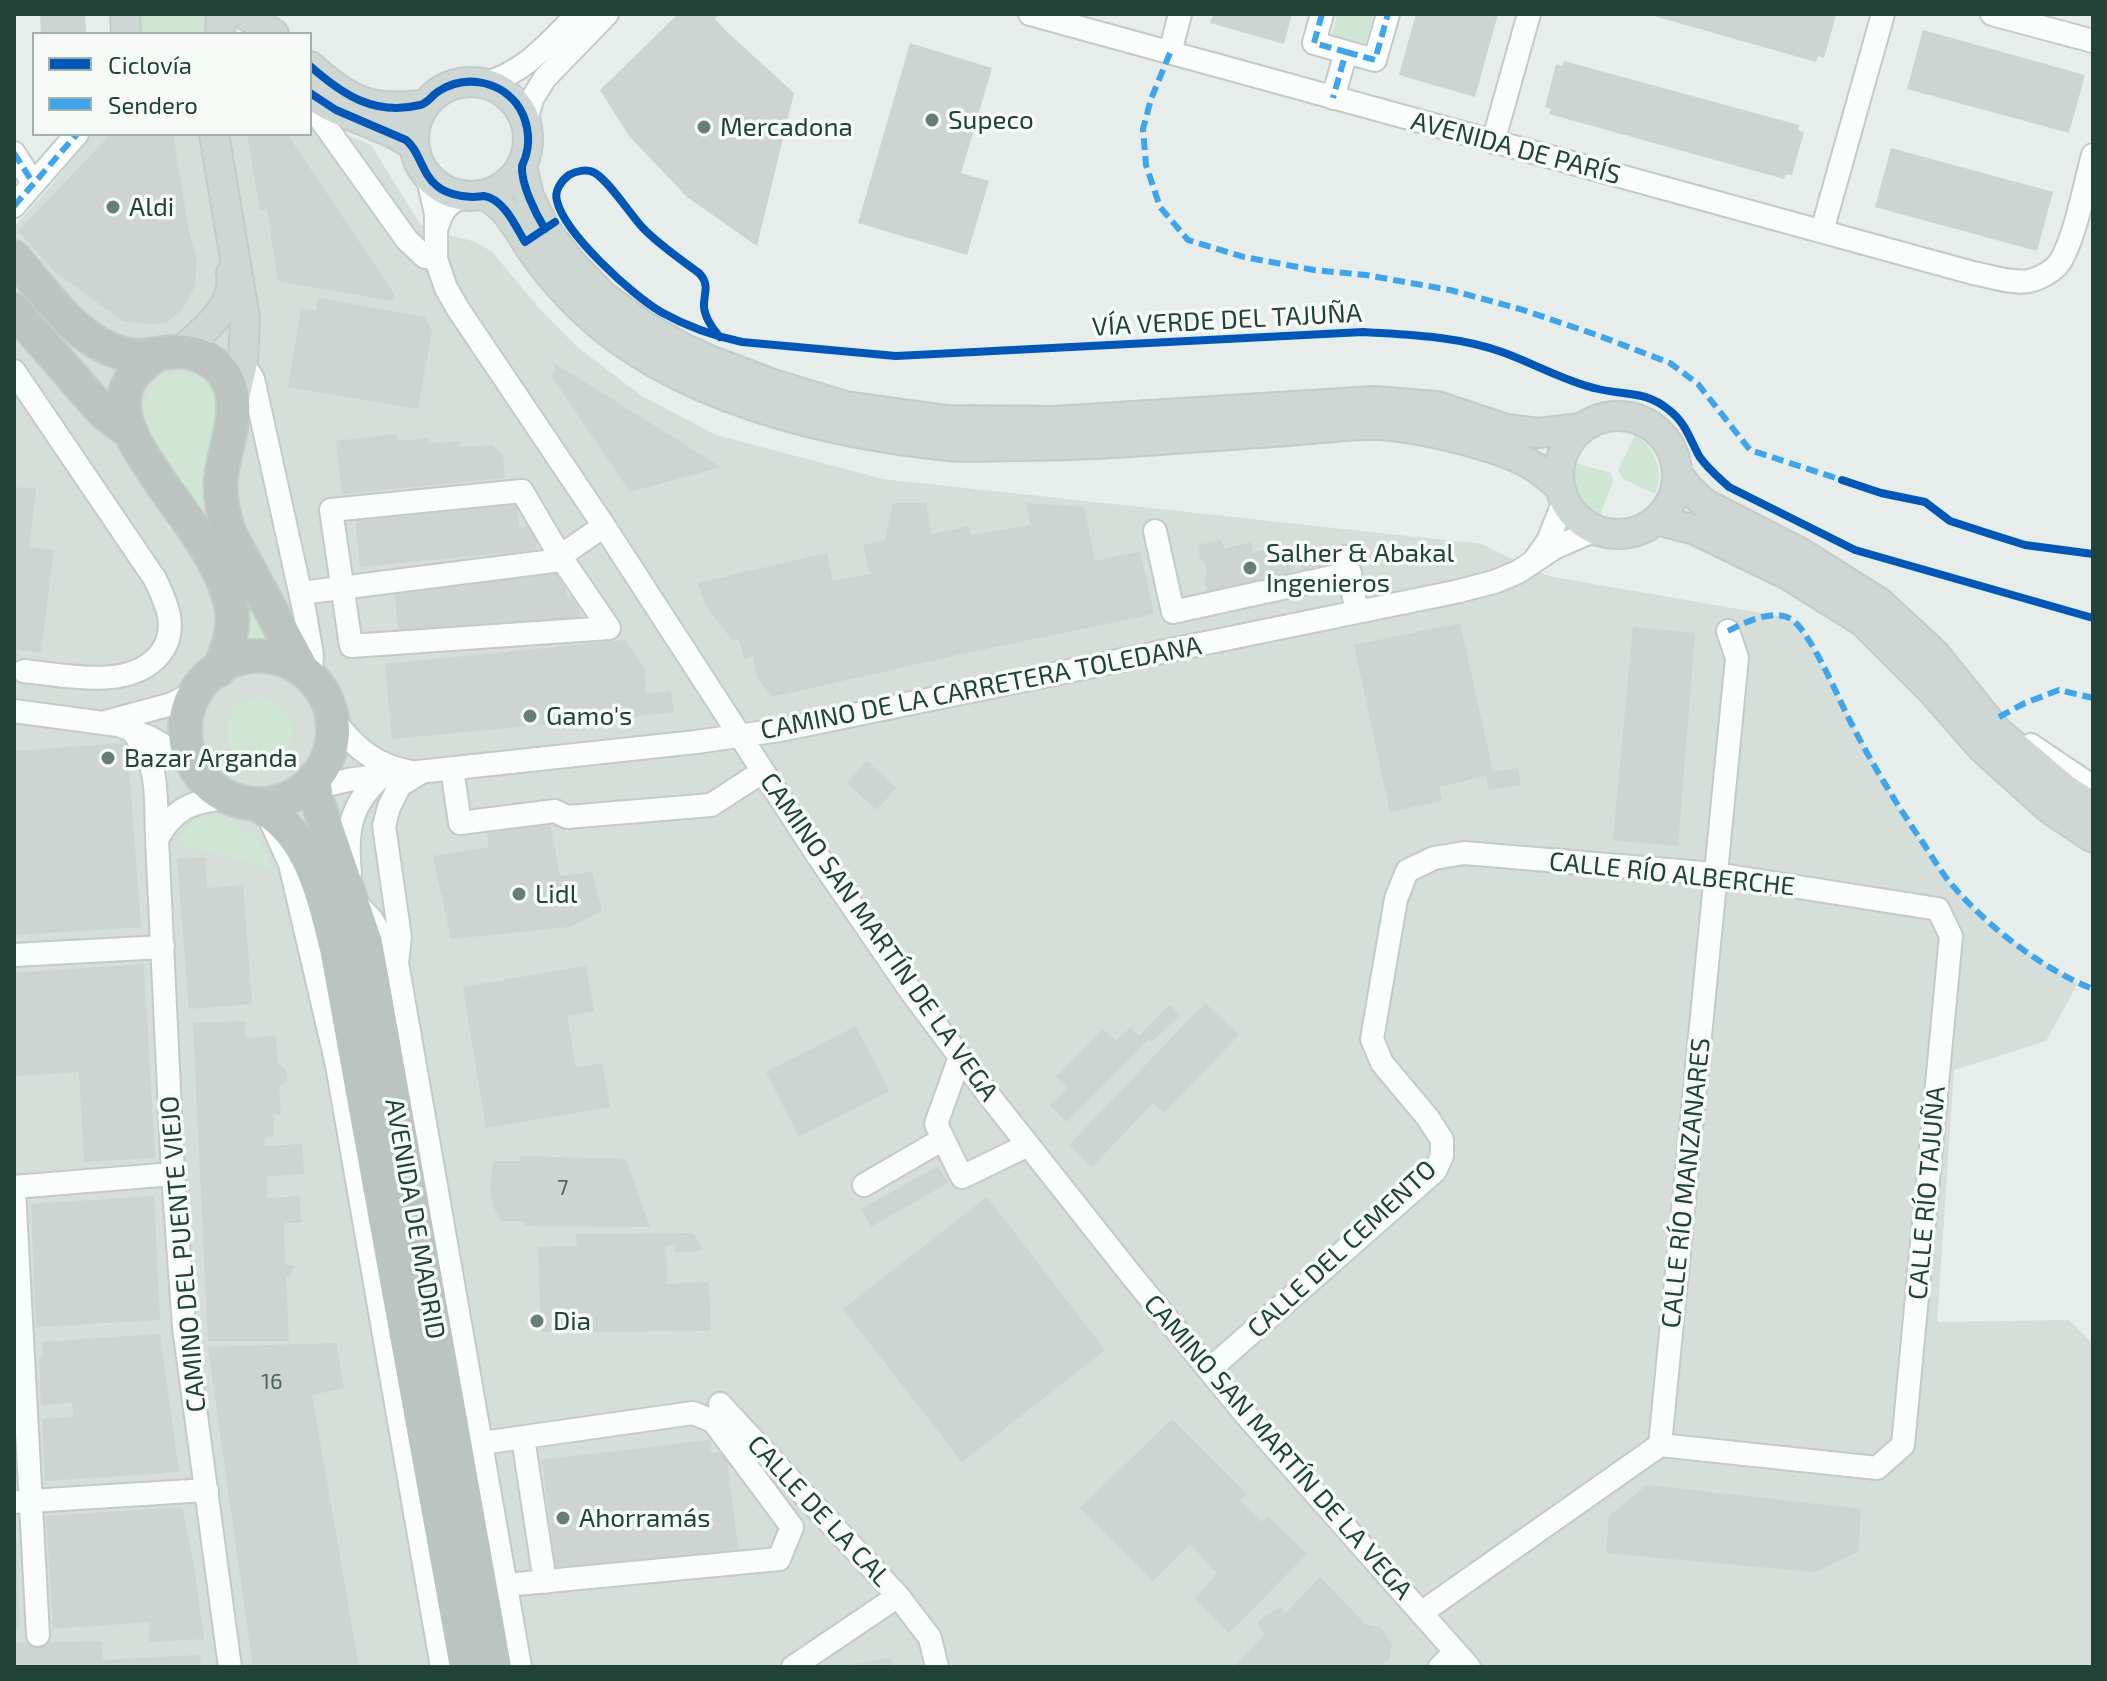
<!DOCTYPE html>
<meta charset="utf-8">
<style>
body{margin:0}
#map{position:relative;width:2107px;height:1681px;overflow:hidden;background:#e7edea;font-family:"Exo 2",sans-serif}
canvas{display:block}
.frame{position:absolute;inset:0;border:16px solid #224237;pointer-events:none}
.legend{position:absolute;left:32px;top:32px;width:280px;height:104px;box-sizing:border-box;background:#f6fbf8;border:2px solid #a1b1ab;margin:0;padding:10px 14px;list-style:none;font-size:24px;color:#224237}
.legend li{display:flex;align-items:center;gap:16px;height:40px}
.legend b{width:40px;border:2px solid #a1b1ab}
</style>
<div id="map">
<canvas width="2107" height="1681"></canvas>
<div class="frame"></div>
<ul class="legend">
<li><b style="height:10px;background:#0057b8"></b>Ciclovía</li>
<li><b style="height:10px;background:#3ea4ec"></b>Sendero</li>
</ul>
</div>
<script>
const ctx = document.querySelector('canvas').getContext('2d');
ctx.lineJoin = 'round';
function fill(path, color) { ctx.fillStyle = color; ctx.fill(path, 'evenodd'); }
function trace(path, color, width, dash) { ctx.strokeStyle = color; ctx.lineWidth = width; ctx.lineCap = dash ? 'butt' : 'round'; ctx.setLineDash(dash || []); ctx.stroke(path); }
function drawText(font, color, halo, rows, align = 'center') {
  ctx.font = font + ' "Exo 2",sans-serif'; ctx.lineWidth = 7; ctx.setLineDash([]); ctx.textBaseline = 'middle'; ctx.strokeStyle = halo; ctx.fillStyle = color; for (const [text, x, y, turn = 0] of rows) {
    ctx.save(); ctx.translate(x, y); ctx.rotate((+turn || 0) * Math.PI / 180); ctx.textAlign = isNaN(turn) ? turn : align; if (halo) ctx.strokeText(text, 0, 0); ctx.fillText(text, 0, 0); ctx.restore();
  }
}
const built = new Path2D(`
 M310 109 344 134 371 145 420 224 449 235 476 242 492 252 540 309 576 346 642 396 716 435 883 479 1482 544 1548 576 1790 618 1808 638 1850 720 1897 805 1947 879 1988 923 2041 961 2078 983 2046 1041 1954 1070 1937 1322 2069 1320 2093 1344V1667H14V227L55 181 92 134H310Z`);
const green = new Path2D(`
 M138 14H207L208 23 206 34H140Z
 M1337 14H1374L1365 47 1331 38Z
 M179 373C207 376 216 390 217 417L269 637 245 639 159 462 144 425 146 396 161 377Z
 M1635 435C1655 447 1665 472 1655 494L1622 478 1618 469Z
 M1572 462 1611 473 1613 481 1599 518C1576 507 1570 486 1572 462Z
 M226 731a33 33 0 1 1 66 0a33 33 0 1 1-66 0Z
 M211 815C231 819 252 833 265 850 269 855 271 863 273 869L185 846 178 837 193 821Z`);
const building = new Path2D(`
 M40 14H85L86 34H41Z
 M678 14H720L715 19 725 30 794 93 757 246 687 197 629 136 600 90Z
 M1213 14H1292L1284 44 1210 23Z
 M1416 14H1498L1475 97 1399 75Z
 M1647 14H1834L1836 15 1824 58 1818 56 1816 62Z
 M1923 30 2085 75 2069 133 1907 89Z
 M910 43 992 68 961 173 989 181 967 255 858 223Z
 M1564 61 1799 125 1798 130 1804 132 1792 175 1786 174 1784 179 1549 114 1551 109 1545 107 1556 64 1562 66Z
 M111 134H173L189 231 197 262 194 288 183 309 166 323 146 324 123 321 55 272 18 231Z
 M247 134H287L394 294 393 301 278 281 267 209 260 210Z
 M1891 148 2053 192 2037 251 1875 207Z
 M318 298 425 317 432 330 418 409 288 387 301 308 316 311Z
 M554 363 721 467 630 492 551 375 554 373Z
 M397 434 398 441 428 438 429 444 459 441 460 447 492 445 503 455 505 478 342 494 336 441Z
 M14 487 36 489 29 547 54 550 41 653 18 650 16 663H14Z
 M517 503 519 527 534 526 537 550 360 567 355 518Z
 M893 503H926L932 534 969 526 971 535 1031 525 1026 503 1084 507 1095 561 1140 551 1154 614 957 655 772 697 757 677 753 656 744 659 739 639 732 640 704 603 698 583 827 553 833 581 870 574 863 545 885 540Z
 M1222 540 1224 549 1251 542 1253 553 1281 546 1283 553 1308 547 1330 551 1328 566 1316 569 1315 565H1313L1315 574 1303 576 1300 566 1297 563 1286 579 1208 596 1204 577 1207 576 1204 561H1201L1197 545Z
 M564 572 567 597 578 596 580 619 399 636 394 588Z
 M1460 623 1493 772 1518 768 1521 785 1489 790 1486 776 1439 787 1442 801 1390 812 1354 645Z
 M1633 627 1695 633 1678 846 1613 840Z
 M625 640 645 669 646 694 671 691 674 712 392 739 385 664Z
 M127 743 141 927 14 935V751Z
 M867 761 896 788 877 810 847 783Z
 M550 823 560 876 592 872 602 911 569 927 451 939 433 856 489 847 486 830Z
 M205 857 207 888 243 885 252 1004 189 1009 177 859Z
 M144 964 155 1158 84 1162 79 1072 14 1076V973Z
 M586 966 594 1011 567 1016 576 1068 602 1063 610 1107 486 1128 463 987Z
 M1205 1003 1239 1035 1164 1113 1153 1103 1092 1167 1069 1145Z
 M1169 1005 1180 1015 1152 1042 1149 1039 1067 1122 1050 1105 1068 1088 1056 1077 1103 1029 1116 1041 1131 1027 1139 1036Z
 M245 1021 246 1038 276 1036 278 1065 283 1067 287 1073V1082L279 1086 281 1115H273L274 1136 264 1137 265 1146 302 1144 304 1174 267 1176V1198L300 1196 301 1223H284L285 1265H294L290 1277 286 1276 289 1341H208L193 1023Z
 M856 1026 889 1091 799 1137 766 1072Z
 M520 1156 626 1159 650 1227 525 1226 524 1221H501L494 1208 490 1192 493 1161H520Z
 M938 1166 948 1183 871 1227 861 1209Z
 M154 1196 160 1320 36 1327 31 1204Z
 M987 1197 1105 1350 962 1462 843 1309Z
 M693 1233 703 1249 696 1252H675V1245L666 1246 667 1284 709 1282 711 1331 541 1332 538 1247 577 1246 576 1234Z
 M160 1334 179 1472 45 1481 42 1419 74 1417 72 1403 41 1405 39 1357 43 1356 42 1342Z
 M336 1343 344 1388 312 1395 359 1667H253L208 1347Z
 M1172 1419 1247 1494 1240 1501 1262 1522 1268 1516 1307 1554 1229 1633 1195 1599 1217 1573 1190 1544 1153 1581 1080 1508Z
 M709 1440 711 1453 726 1451 739 1554 557 1577 542 1460Z
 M1647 1485 1861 1509 1858 1552 1815 1572 1606 1553 1609 1516Z
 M182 1507 193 1560 204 1639 149 1642 150 1622 53 1629 46 1516Z
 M14 1537H17L19 1629H14Z
 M1320 1577 1365 1624 1381 1628 1392 1644 1389 1660 1378 1666 1364 1664 1361 1667H1234L1265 1634 1257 1623 1278 1607 1286 1613Z
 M101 1641 103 1660 200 1655 201 1667H14V1643Z
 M891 1658 893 1667H850V1665Z`);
const minor = new Path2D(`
 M1030 14 1973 273C1990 276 2012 284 2029 281 2039 279 2054 271 2060 262 2075 238 2085 184 2093 155
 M1322 14 1314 43 1346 52 1333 98
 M1992 14 2093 41
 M1346 52 1375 60 1388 14
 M1170 53 1180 14
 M486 83C526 72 549 42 578 14
 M312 95 314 104 322 121 407 240 425 257 436 259
 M526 121 532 99 545 78 607 14
 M1493 142 1529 14
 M14 153 33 183
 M427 174 436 214V259L446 288 458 309 604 526 818 856 912 993 987 1093 1132 1276 1246 1415 1469 1667
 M14 206 77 134
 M437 227C442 210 448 203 464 196
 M1822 231 1883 14
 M243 363 253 379 305 614 312 655 311 675
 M14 371 155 579C167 604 179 630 160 654 130 691 66 675 24 671
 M522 491 560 556 609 628 351 646 331 510Z
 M1155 531 1173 612 1350 573
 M1346 557 1357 612
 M1536 558 1548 541 1564 501
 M301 593 553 561 604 526
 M14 711 118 725 149 737 190 761
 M333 719C353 745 373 765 408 771
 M105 722 172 704 200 689
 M133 732C161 766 155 799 157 839L173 1174 184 1327 230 1667
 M2031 745 2093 787
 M452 769 460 823 555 811 567 817 711 805 762 772
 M304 790 353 779 696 742 780 730 1455 592 1494 582 1518 572 1554 548 1595 530
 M272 824 290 864 337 1065 442 1667
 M157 839C175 807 193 801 228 798
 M350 873C346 833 349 805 381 777
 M361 908 372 920 397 963 520 1667
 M14 955 163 947
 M397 963 400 937 384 826 389 807 400 785 420 773
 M960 1057 936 1124 962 1177 1028 1145
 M864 1185 943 1139
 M14 1187 173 1174
 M14 1190 38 1635
 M1209 1370 1435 1171 1442 1156V1140L1428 1118 1382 1063 1372 1039 1396 899 1407 871 1434 858 1464 853 1716 874 1938 909 1951 936 1903 1445 1877 1468 1660 1445
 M720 1404 898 1596 793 1667
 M523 1438 545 1582
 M482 1443 693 1413 713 1421 792 1527 779 1559 506 1585
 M14 1502 207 1490
 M898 1596 930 1638 937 1667
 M1421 1613 1660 1445 1737 658 1728 631
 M1440 1667 1455 1652`);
const major = new Path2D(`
 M125 14 126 34
 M244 14 274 34
 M220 34 221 14
 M310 66C351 102 369 111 424 105
 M414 139a57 57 0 1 1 114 0a57 57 0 1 1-114 0Z
 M310 93C341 118 383 123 414 146
 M214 134 245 318 243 363 233 406
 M522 166 529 196 545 229 573 265 603 296 644 326 681 347 712 361 773 384 845 406 947 420 1053 421 1374 401 1437 406 1506 429 1538 433 1581 428
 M483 195C509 205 521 237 537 258 552 278 568 296 585 312 677 398 827 434 949 446 971 448 994 446 1016 446 1106 446 1197 437 1288 431 1317 429 1349 424 1378 425 1418 427 1496 445 1530 464 1541 470 1550 479 1559 486
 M181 351C203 331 237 306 231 273
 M1559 475a59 59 0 1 1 118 0a59 59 0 1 1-118 0Z
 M1677 473 1688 488 1704 503 1801 553 1879 602 1935 654 1998 732 2064 788 2093 807
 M1657 520 1695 530 1788 575 1863 622 1933 692 1982 748 2051 810 2093 838`);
const highway = new Path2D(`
 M14 257C45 293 78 345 129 355 143 358 158 353 172 352 193 349 219 361 228 381 242 412 224 447 221 478 219 497 223 514 229 532L300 665
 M14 310 103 412 132 434
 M157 355C140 365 124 381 124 402 124 429 141 453 155 474 181 513 221 559 231 605 236 628 227 650 219 670
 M185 730a74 74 0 1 1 148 0a74 74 0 1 1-148 0Z
 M314 778 317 800 366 943 495 1667
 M255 804C310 830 322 894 336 948L466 1667`);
const quiet = new Path2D(`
 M1322 14 1314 43 1346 52 1333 98
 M1346 52 1375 60 1388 14
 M1170 53 1151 99 1143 129 1146 165 1160 207 1188 240 1244 257 1314 270 1366 275 1450 290 1520 309 1597 335 1670 363 1698 384 1750 450 1842 480
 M14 153 33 183
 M14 206 77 134
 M1728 631C1744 623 1773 608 1791 619 1809 630 1836 692 1846 713 1868 757 1893 799 1921 840 1930 853 1938 867 1948 880 1984 924 2040 968 2093 989
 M1999 717 2025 703 2059 690 2093 698`);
const cycleway = new Path2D(`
 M310 66C343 95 374 116 420 105 428 103 432 95 439 91 464 75 497 80 516 103 527 117 531 138 526 155 526 156 522 166 522 166 521 185 536 214 545 229
 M310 93 336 110 406 140C420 151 421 173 437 186 445 193 461 197 472 197 473 197 484 196 484 196 504 199 516 227 525 242L555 222
 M720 337C712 328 703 316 704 303 705 290 709 284 699 273 679 258 659 245 642 227 630 214 606 177 593 172 586 169 576 171 569 175 561 181 554 191 557 201 565 234 632 295 661 312 686 326 714 336 742 342L896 356 1363 332C1409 335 1458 336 1502 352 1533 363 1562 380 1594 388 1622 396 1644 389 1669 410 1685 422 1690 439 1699 456 1707 468 1718 477 1729 487L1855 550 2093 618
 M1842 480 1881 493 1925 502 1950 521 1987 533 2025 545 2093 554`);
const markers = [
 [932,120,8,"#677e76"],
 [704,127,8,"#677e76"],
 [113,207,8,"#677e76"],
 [1250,568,8,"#677e76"],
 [530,716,8,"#677e76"],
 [108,758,8,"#677e76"],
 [519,894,8,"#677e76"],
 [537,1321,8,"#677e76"],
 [563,1518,8,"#677e76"]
];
const numberNames = [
 ["7",563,1188],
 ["16",272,1382]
];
const poiNames = [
 ["Supeco",948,120],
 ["Mercadona",720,127],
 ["Aldi",129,207],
 ["Salher & Abakal",1266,553],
 ["Ingenieros",1266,583],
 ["Gamo's",546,716],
 ["Bazar Arganda",124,758],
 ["Lidl",535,894],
 ["Dia",553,1321],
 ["Ahorramás",579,1518]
];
const streetNames = [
 ["AVENIDA DE PARÍS",1516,148,15],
 ["VÍA VERDE DEL TAJUÑA",1227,320,-3],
 ["CAMINO DE LA CARRETERA TOLEDANA",981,688,-11],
 ["CALLE RÍO ALBERCHE",1672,874,6],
 ["CAMINO SAN MARTÍN DE LA VEGA",879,937,55],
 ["CALLE RÍO MANZANARES",1686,1183,-84],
 ["CALLE RÍO TAJUÑA",1927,1193,-85],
 ["AVENIDA DE MADRID",415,1219,80],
 ["CALLE DEL CEMENTO",1342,1249,-43],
 ["CAMINO DEL PUENTE VIEJO",183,1254,-95],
 ["CAMINO SAN MARTÍN DE LA VEGA",1278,1447,49],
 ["CALLE DE LA CAL",819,1511,47]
];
fill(built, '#d5ded9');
fill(green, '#d0e6d5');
fill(building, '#ced4d1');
trace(minor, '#c4cac7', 26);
trace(major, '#c2ccc8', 32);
trace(highway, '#c2ccc8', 36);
trace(minor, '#fbfcfc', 22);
trace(major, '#ced7d4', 28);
trace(highway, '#bcc4c1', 32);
trace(quiet, '#3ea4ec', 6, [12, 6]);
trace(cycleway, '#0057b8', 8);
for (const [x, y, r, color] of markers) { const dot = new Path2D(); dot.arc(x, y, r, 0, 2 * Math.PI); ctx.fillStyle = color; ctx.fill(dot); trace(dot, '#f6fbf8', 3); }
drawText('22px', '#4e675e', null, numberNames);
drawText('26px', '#224237', '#f6fbf8', poiNames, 'left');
drawText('26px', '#224237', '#f6fbf8', streetNames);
</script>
